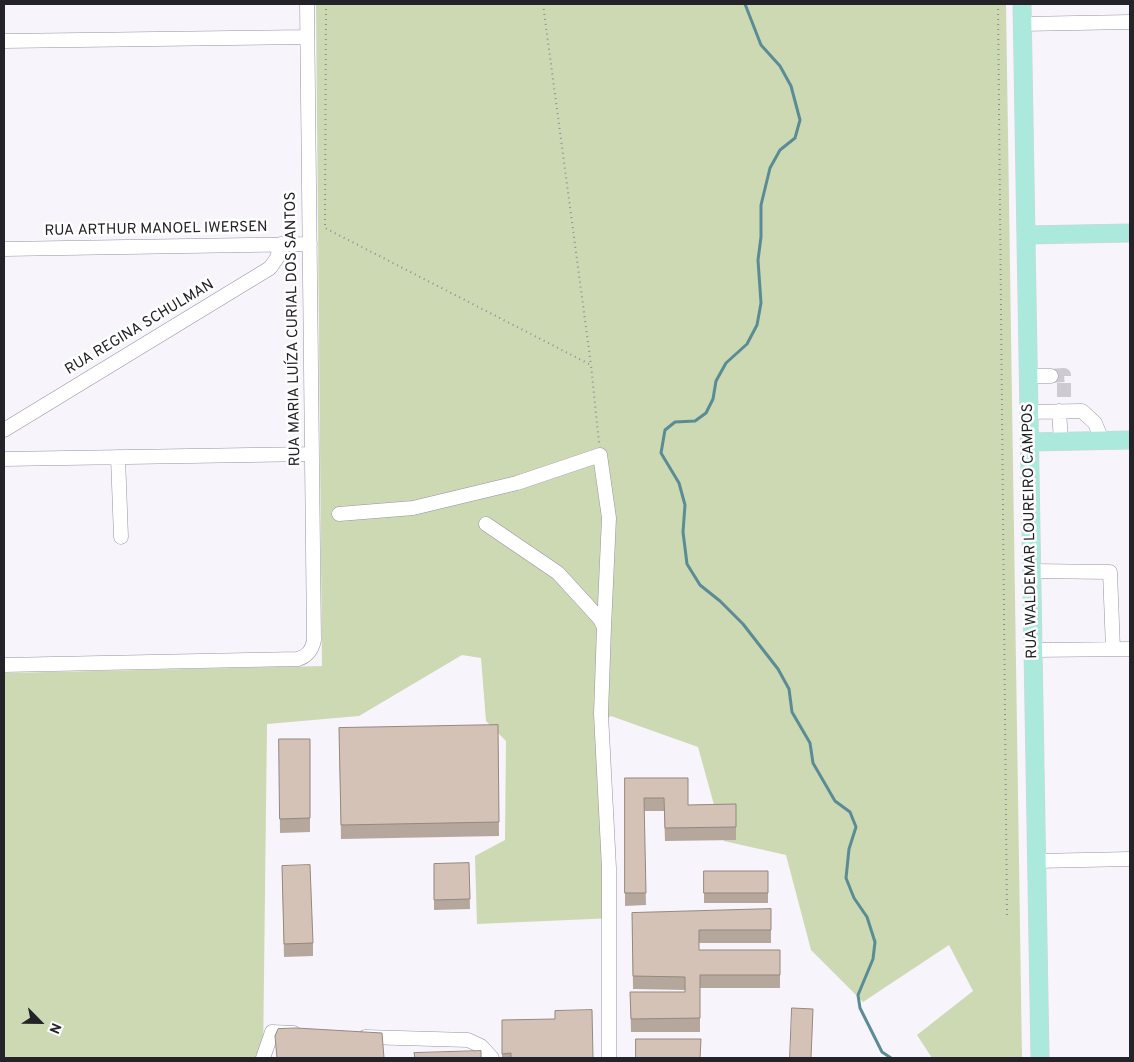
<!DOCTYPE html>
<meta charset="utf-8">
<style>
body{margin:0}
#map{position:relative;width:1134px;height:1062px;overflow:hidden;background:#f7f4fc;font-family:Overpass,sans-serif}
canvas{display:block}
.frame{position:absolute;inset:0;border:5px solid #25232a;pointer-events:none}
.north{position:absolute;left:15px;top:997px;width:50px;height:50px;-webkit-text-stroke:4px #fff;paint-order:stroke;rotate:113deg;font-size:14px;font-weight:700;line-height:20px;text-align:center;color:#25232a}
.north::after{content:'';display:block;margin:auto;width:18px;height:22px;background:#25232a;clip-path:polygon(50% 0,100% 100%,50% 72%,0 100%)}
</style>
<div id="map">
<canvas width="1134" height="1062"></canvas>
<div class="frame"></div>
<div class="north">N</div>
</div>
<script>
const ctx = document.querySelector('canvas').getContext('2d');
ctx.lineJoin = 'round';
function fill(path, color) { ctx.fillStyle = color; ctx.fill(path, 'evenodd'); }
function trace(path, color, width, dash) { ctx.strokeStyle = color; ctx.lineWidth = width; ctx.lineCap = dash ? 'butt' : 'round'; ctx.setLineDash(dash || []); ctx.stroke(path); }
function drawText(font, color, halo, rows, align = 'center') {
  ctx.font = font + ' Overpass,sans-serif'; ctx.lineWidth = 5; ctx.setLineDash([]); ctx.textBaseline = 'middle'; ctx.strokeStyle = halo; ctx.fillStyle = color; for (const [text, x, y, turn = 0] of rows) {
    ctx.save(); ctx.translate(x, y); ctx.rotate((+turn || 0) * Math.PI / 180); ctx.textAlign = isNaN(turn) ? turn : align; if (halo) ctx.strokeText(text, 0, 0); ctx.fillText(text, 0, 0); ctx.restore();
  }
}
const green = new Path2D(`
 M316 4H1006L1022 1058H932L917 1035 973 991 949 945 863 1002 811 950 786 855 724 841 698 747 611 716 604 721 614 918 477 924 475 856 505 840 506 741 486 721 481 658 462 655 359 716 267 724 263 1058H4V673L322 666Z`);
const stream = new Path2D(`
 M745 4 761 45 780 66 791 86 800 120 795 138 780 150 770 168 761 205V237L758 260 761 303 757 325 747 344 726 363 716 381 713 399 706 413 695 421 675 422 665 430 661 453 679 483 685 505 683 532 687 564 700 585 720 601 743 624 778 669 789 689 792 712 810 743 813 763 835 801 850 812 856 827 849 849 846 878 854 898 867 917 875 942 873 959 858 995 860 1008 882 1052 891 1058`);
const minorTunnel = new Path2D(`
 M1051 376 1064 375V404`);
const path = new Path2D(`
 M326 4 325 228 591 365 599 443
 M543 4 591 365
 M998 4 1007 918`);
const minor = new Path2D(`
 M1022 24 1130 22
 M4 41 307 37
 M4 249 310 244
 M1028 376H1051
 M1059 411 1061 441
 M1029 412 1082 411 1095 423 1102 440
 M4 430 270 268 277 258 281 244
 M118 457 121 537
 M4 459 312 454
 M339 514 413 508 517 483 600 455 609 518 604 627
 M486 524 558 573 600 619 604 627 601 714 609 868V1058
 M1032 571 1110 572 1113 649
 M1033 650 1130 649
 M4 665 298 659C308 656 312 650 314 640L307 4
 M1037 861 1130 859
 M365 1037 468 1040 481 1046 492 1058
 M263 1058 272 1032 294 1033`);
const major = new Path2D(`
 M1022 4 1040 1058
 M1026 235 1130 233
 M1030 442 1130 440`);
const wall = new Path2D(`
 M498 725 499 836 341 839 339 728Z
 M279 739H310V832L280 833Z
 M625 778 688 805 736 804V840L665 841 664 811H644L646 905 625 906Z
 M469 863 470 909 434 910V864Z
 M282 866 313 943V956L284 957Z
 M704 871H768V903H704Z
 M771 909V943H699V950H780V988H700V1032H631L630 992H685V990L633 989 632 913Z
 M502 1020 593 1058H502Z`);
const building = new Path2D(`
 M498 725 499 822 341 825 339 728Z
 M279 739H310V818L280 819Z
 M625 778H688V805L736 804V827L665 828 664 798H644L646 893H625Z
 M469 863 470 899 434 900V864Z
 M310 865 313 943 284 944 282 866Z
 M704 871H768V893H704Z
 M771 909V930H699V950H780V975H700V1018L631 1019 630 992H685V977L633 976 632 913Z
 M792 1008 813 1009 811 1058H790Z
 M592 1010 593 1058H511V1053L502 1054V1020L555 1019V1011Z
 M296 1028 382 1033 384 1058H277L275 1036 278 1029Z
 M636 1039H701L700 1058H636Z
 M481 1051V1058H415L414 1053Z`);
const streetNames = [
 ["RUA ARTHUR MANOEL IWERSEN",156,230,-1],
 ["RUA REGINA SCHULMAN",140,328,-31],
 ["RUA MARIA LUÍZA CURIAL DOS SANTOS",294,329,-91],
 ["RUA WALDEMAR LOUREIRO CAMPOS",1031,531,-91]
];
fill(green, '#ccd9b3');
trace(stream, '#5a8c96', 3);
trace(minorTunnel, '#cdcad2', 14, [14, 7]);
trace(minor, '#9892a3', 15);
trace(major, '#d3d3d4', 19);
trace(path, '#908d95', 2, [1, 4]);
trace(minor, '#fff', 14);
trace(major, '#aae9dc', 18);
fill(wall, '#b6a79d');
fill(building, '#d4c2b6');
trace(building, '#94887f', 1);
drawText('15px', '#25232a', '#fff', streetNames);
</script>
